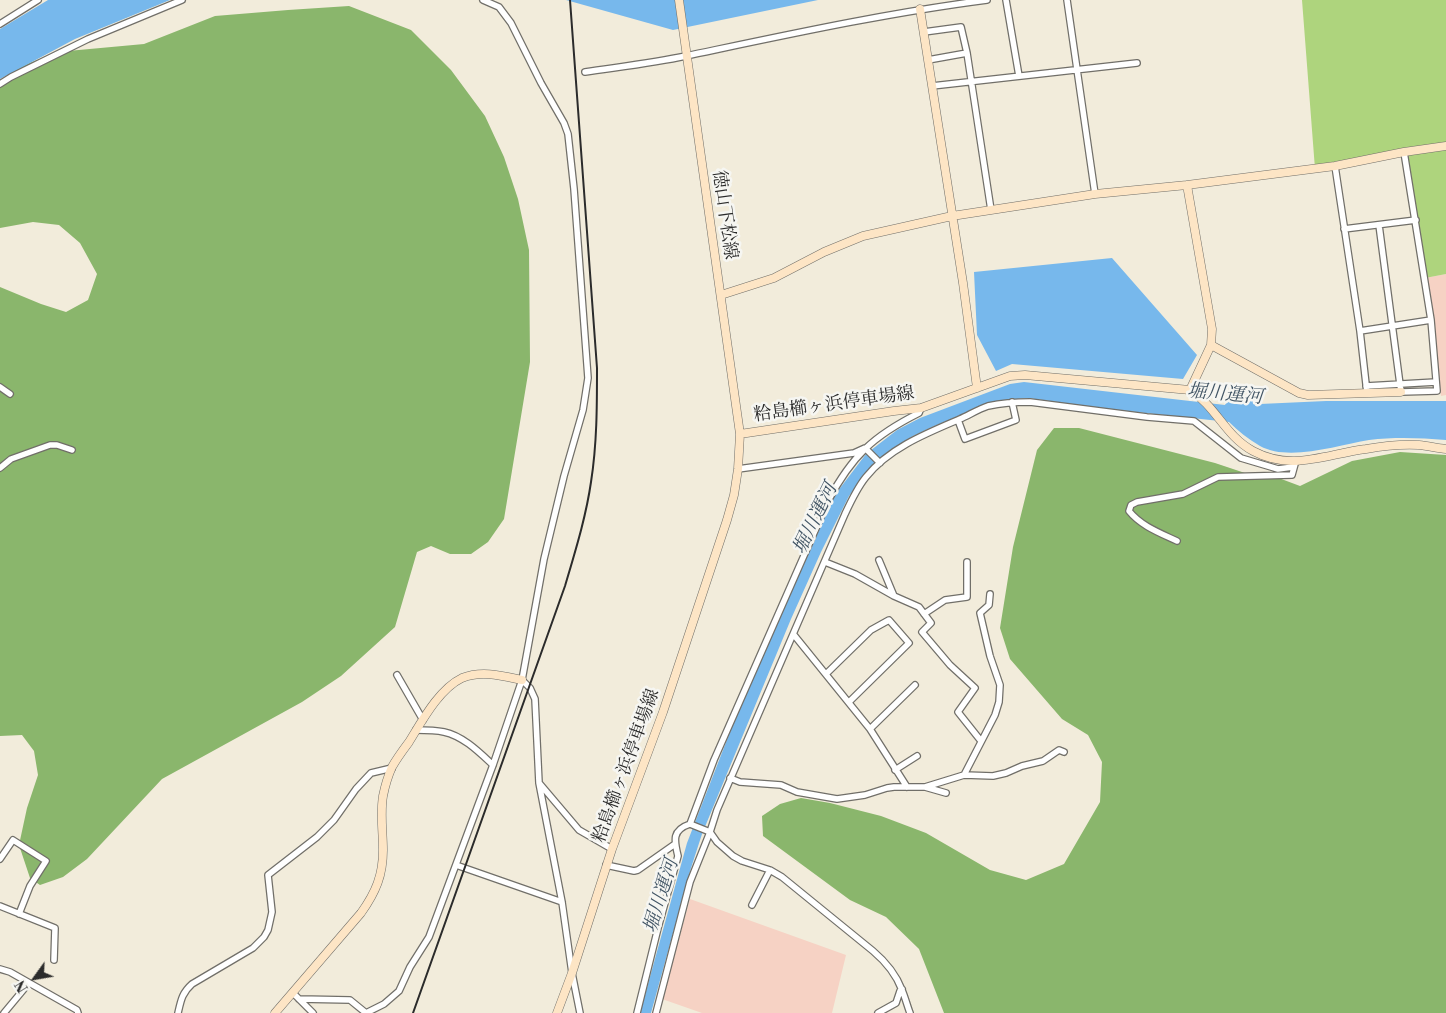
<!DOCTYPE html>
<meta charset="utf-8">
<style>
body{margin:0}
#map{position:relative;width:1446px;height:1013px;overflow:hidden;background:#f2ecdb;font-family:"Libre Bodoni",serif}
canvas{display:block}
.north{position:absolute;left:10px;top:953px;width:50px;height:50px;-webkit-text-stroke:4px #f6f6f2;paint-order:stroke;rotate:238deg;font-size:14px;font-weight:700;line-height:20px;text-align:center;color:#2b2b2b}
.north::after{content:'';display:block;margin:auto;width:18px;height:22px;background:#2b2b2b;clip-path:polygon(50% 0,100% 100%,50% 72%,0 100%)}
</style>
<div id="map">
<canvas width="1446" height="1013"></canvas>
<div class="north">N</div>
</div>
<script>
const ctx = document.querySelector('canvas').getContext('2d');
ctx.lineJoin = 'round';
function fill(path, color) { ctx.fillStyle = color; ctx.fill(path, 'evenodd'); }
function trace(path, color, width, dash) { ctx.strokeStyle = color; ctx.lineWidth = width; ctx.lineCap = dash ? 'butt' : 'round'; ctx.setLineDash(dash || []); ctx.stroke(path); }
function drawText(font, color, halo, rows, align = 'center') {
  ctx.font = font + ' "Libre Bodoni","Noto Serif JP",serif'; ctx.lineWidth = 5; ctx.setLineDash([]); ctx.textBaseline = 'middle'; ctx.strokeStyle = halo; ctx.fillStyle = color; for (const [text, x, y, turn = 0] of rows) {
    ctx.save(); ctx.translate(x, y); ctx.rotate((+turn || 0) * Math.PI / 180); ctx.textAlign = isNaN(turn) ? turn : align; if (halo) ctx.strokeText(text, 0, 0); ctx.fillText(text, 0, 0); ctx.restore();
  }
}
const built = new Path2D(`
 M1446 274V395L1441 396 1425 278Z
 M690 899 846 955 832 1013H702L662 999Z`);
const green = new Path2D(`
 M1302 0H1446V274L1425 278 1404 152 1315 169Z`);
const forest = new Path2D(`
 M349 6 411 30 451 70 485 116 504 157 518 199 529 250 530 362 504 519 488 542 471 554H450L431 546 417 552 395 627 341 676 302 702 162 779 87 859 63 877 40 885 30 878 19 845 27 808 38 775 34 751 22 735 0 736V287L41 304 66 312 88 300 97 274 80 243 59 225 33 222 0 228V83L12 70 57 52 144 44 215 16 288 10Z
 M1054 428H1079L1215 463 1257 477H1276L1300 486 1352 461 1400 452 1446 455V1013H944L919 949 886 917 850 900 763 836 762 816 780 804 801 798 830 803 881 816 926 833 990 870 1026 880 1064 864 1100 802 1102 762 1088 735 1062 719 1010 659 1000 628 1013 547 1037 450Z`);
const water = new Path2D(`
 M48 0H170L75 39 0 79V29Z
 M566 0H818L673 30Z
 M1112 258 1197 355 1183 379 1012 364 996 371 977 335 974 272Z
 M1024 382 1225 405 1233 389 1260 404 1326 401H1446V440C1420 438 1395 437 1369 440 1338 445 1289 462 1260 446 1248 439 1238 431 1229 422L1098 408 1028 398 1007 400 987 404 932 427 913 436 890 450 873 464 849 496 821 552 791 619 702 834 691 868 651 1013H640L687 843 735 719 834 496 866 454 897 430 920 418 1010 384Z`);
const street = new Path2D(`
 M1006 0 1019 76
 M1067 0 1095 194
 M0 24 38 0
 M924 32 961 27 967 53 991 210
 M928 60 967 53
 M585 72C618 67 653 63 686 56 786 35 886 13 987 0
 M0 84 11 77 88 39 182 0
 M932 86 1137 63
 M1335 166 1360 331 1367 393
 M1379 225 1401 392 1437 391 1431 320 1404 152
 M1344 229 1416 220
 M1360 331 1431 320
 M1366 386 1436 382
 M0 387 10 394
 M958 420 965 439 1016 420 1012 402
 M0 468 11 459 50 445H57L72 450
 M738 469 854 453 865 448 880 463
 M1177 541C1160 533 1141 526 1129 511L1131 505 1137 502 1183 494 1218 477 1292 475 1295 464
 M879 560 894 596
 M825 562 855 574 894 596 919 607 931 623 922 632 950 665 975 688 958 712 981 741
 M924 614 945 600 967 597V562
 M794 635 870 729 907 787
 M826 674 871 630 889 620 909 643 849 702
 M397 675 423 720
 M522 680 530 688 535 699 539 783 562 902 572 973 580 1013
 M870 729 915 685
 M416 730C425 730 435 730 444 732 463 736 479 752 493 765
 M895 770 917 756
 M964 775 995 715 999 702 1000 685 990 656 980 613 989 605 990 594
 M730 778 740 782 781 785 797 792 837 799 865 795 887 788 894 787H925L946 793
 M540 784 579 830 612 849
 M925 787 964 775 993 776 1006 773 1022 766 1043 761 1059 750 1064 752
 M690 824 714 760 828 501C852 456 873 436 919 413L921 408
 M0 859 13 840 46 861 30 886 19 914
 M456 865 562 902
 M606 865 634 871 638 870 675 844
 M752 905 770 870
 M0 906 55 928 54 960
 M0 969 10 972 77 1010 78 1013
 M293 993 313 1013
 M299 999 350 1000 366 1013
 M4 1013 29 983
 M178 1013C181 1000 182 993 192 984L253 948 264 937 268 930 272 912 268 875 317 837 334 820 356 789 371 773 392 768
 M366 1013 384 1004 399 991 410 967 429 937 493 765 522 680 544 559 564 476 583 410 588 378 574 189 568 134 564 123 541 83 511 23 499 7 483 0
 M637 1013 658 928 678 856C674 840 672 830 690 824L710 832 717 842 733 856 742 861 770 870 782 877 873 951C886 962 896 974 902 990 905 997 907 1005 910 1013
 M656 1013 690 882 710 832 717 810 845 514C851 501 857 488 866 477 889 448 927 433 960 419 969 415 979 409 988 406 1002 403 1016 402 1030 402L1147 417 1194 421 1241 458 1278 469 1293 467
 M878 1013 896 1003 900 991 902 989`);
const secondary = new Path2D(`
 M920 9 963 283 977 388
 M1187 185 1212 329 1211 345 1190 390
 M721 295 774 278 824 252 863 236 952 216 1095 194 1187 185 1335 166 1404 152 1446 146
 M1211 345 1299 393 1308 395 1401 392
 M740 434 894 411 921 408 1010 376 1025 375 1190 390C1216 406 1225 436 1253 451 1292 472 1326 454 1366 449 1383 446 1402 444 1419 445 1428 446 1437 448 1446 449
 M275 1013 361 913C376 892 383 875 383 850 383 832 380 814 383 796 385 786 388 776 392 767 397 758 403 750 409 742 422 721 439 689 462 678 482 670 503 676 522 680
 M557 1013 572 973 612 849 663 712 727 520 734 495 738 469 740 434 679 0`);
const rail = new Path2D(`
 M413 1013 565 586C575 552 586 517 591 482 597 444 597 406 597 368L570 0`);
const streetNames = [
 ["徳山下松線",724,215,82],
 ["粭島櫛ヶ浜停車場線",834,405,-8],
 ["粭島櫛ヶ浜停車場線",627,766,-70]
];
const waterNames = [
 ["堀川運河",1225,395,5],
 ["堀川運河",816,519,-64],
 ["堀川運河",662,896,-73]
];
fill(built, '#f6d2c4');
fill(green, '#aed47d');
fill(forest, '#8ab66c');
fill(water, '#77b8ec');
trace(street, '#716f69', 8);
trace(secondary, '#716f69', 9);
trace(street, '#fff', 5.5);
trace(secondary, '#fde5c5', 8);
trace(rail, '#2b2b2b', 2);
drawText('18px', '#2b2b2b', '#f6f6f2', streetNames);
drawText('italic 19px', '#425565', '#f6f6f2', waterNames);
</script>
